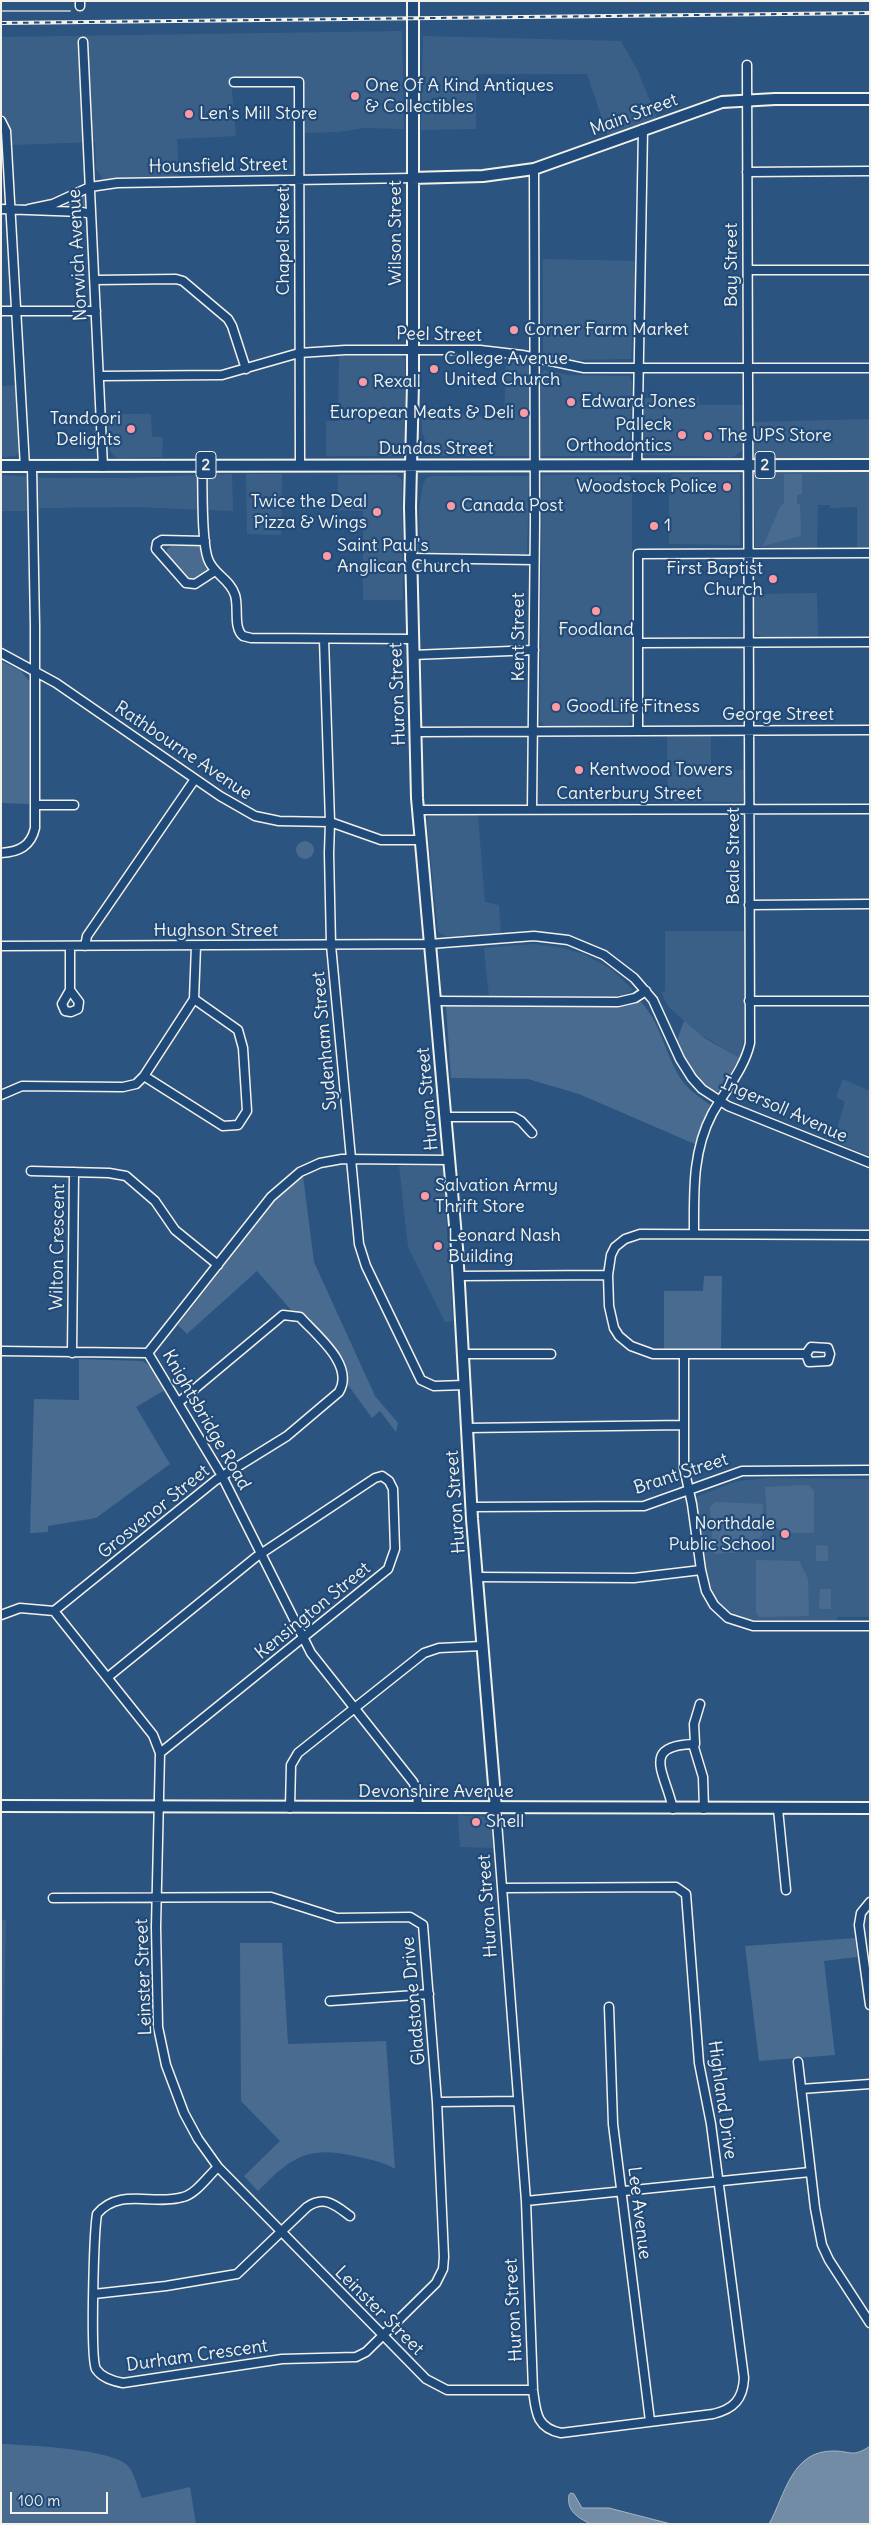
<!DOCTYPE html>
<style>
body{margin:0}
#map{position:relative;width:871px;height:2525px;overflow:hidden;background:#2c5481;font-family:Delius,sans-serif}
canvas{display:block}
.frame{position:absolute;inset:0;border:2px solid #f4f1e8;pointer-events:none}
.scale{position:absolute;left:10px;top:2492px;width:98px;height:22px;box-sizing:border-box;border:2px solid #f4f1e8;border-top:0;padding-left:6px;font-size:15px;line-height:18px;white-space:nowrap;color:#f4f1e8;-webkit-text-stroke:4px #1f4a7a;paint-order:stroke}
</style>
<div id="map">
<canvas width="871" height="2525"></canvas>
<div class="frame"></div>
<div class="scale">100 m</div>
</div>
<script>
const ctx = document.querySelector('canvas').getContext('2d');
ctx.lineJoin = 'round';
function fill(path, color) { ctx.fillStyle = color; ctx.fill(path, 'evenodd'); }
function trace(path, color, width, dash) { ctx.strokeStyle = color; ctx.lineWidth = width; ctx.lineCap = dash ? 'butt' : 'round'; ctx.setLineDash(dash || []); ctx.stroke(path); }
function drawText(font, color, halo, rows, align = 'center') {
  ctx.font = font + ' Delius,sans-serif'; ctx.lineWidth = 4.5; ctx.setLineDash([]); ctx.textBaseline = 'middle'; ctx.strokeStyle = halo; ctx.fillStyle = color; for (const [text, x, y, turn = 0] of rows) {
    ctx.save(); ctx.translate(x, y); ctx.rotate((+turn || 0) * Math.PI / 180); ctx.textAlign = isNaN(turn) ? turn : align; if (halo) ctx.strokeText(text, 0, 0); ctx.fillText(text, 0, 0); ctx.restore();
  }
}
const built = new Path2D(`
 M402 31 404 129 364 128 338 132 305 133 303 78 231 79 236 136 177 139 179 176 103 179 96 169 95 142 12 145 10 126 1 117V37Z
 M423 36 621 41 637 69 657 118 608 136 587 74H476V129L421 130Z
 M543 259 636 261 631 359 569 360 543 354Z
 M401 355 405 359V443L402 449 390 456H326V421H338L339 356Z
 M506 360 529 366 530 417H541V376L544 370 568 375 629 376 632 381 629 456H435L429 454 422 430 421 410 456 411 468 416 504 418Z
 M16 385 20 451 16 456 4 457 1 456V386Z
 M699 397V405H743V450L733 457 641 455 642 398Z
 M108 414H151L152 437H163L162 457 118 458 113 455 110 451Z
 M870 419V548H857V507L830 508V505H818L817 548 755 547 753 422Z
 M232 474 233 511 134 507 39 508 28 511H1V475L46 478H122Z
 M246 474H282L281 535 247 534Z
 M674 474H740V545L669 544V478Z
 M338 475H396L402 480 403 600H363V511L338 510Z
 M542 475H629L632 478V721L628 725 545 726 540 721Z
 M433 476H529L527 554 424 555 420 553 419 509 423 485 426 478Z
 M817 593 818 637H761L755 634 754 594Z
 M711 735V770H744L743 802 668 801 667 736Z
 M433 815H478L485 902 499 905 501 933 447 937 438 932 427 821 428 817Z
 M665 931H744V1037L740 1058 696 1032 668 1006 661 992 665 991Z
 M534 944 563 948 584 954 611 969 633 990 622 996H489L484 948Z
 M843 1079 870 1091V1156L833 1141 845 1102 836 1097Z
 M399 1166H439L443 1168 453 1321 445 1322 408 1247Z
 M769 1478 870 1479V1617H837V1623L749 1622 734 1616 718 1604 706 1575 696 1497 737 1481Z
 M458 1815 488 1817 491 1820 494 1848 460 1847Z
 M1 1919 6 1920 1 2143Z`);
const green = new Path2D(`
 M85 195V210L60 208Z
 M784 474H802V494L797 495V504H800L801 536 763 546 781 505 784 504Z
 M171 546H198L201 548 207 569 194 580 188 579 167 557V549Z
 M1 661 21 671 29 681V804L1 803Z
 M296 850a9 9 0 1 1 18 0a9 9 0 1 1-18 0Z
 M640 1001C661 1022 665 1055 681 1079 689 1091 700 1097 710 1105L697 1145 579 1094 528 1079 451 1078 446 1006 611 1007 629 1005Z
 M684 1021 706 1039 740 1058 720 1091C700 1094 684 1055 677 1040Z
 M303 1176 314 1262 375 1396 398 1423 396 1432 380 1411 372 1418 348 1385V1372L341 1356 307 1317 291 1310 257 1271 187 1334 178 1325 276 1199Z
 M704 1276H722L721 1349H664V1291H703Z
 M79 1359 143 1361 151 1367 165 1390 136 1407 170 1464 96 1518 48 1526V1532L30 1533 34 1399 79 1400Z
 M808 1485 814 1490V1533H784L767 1521 765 1487Z
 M715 1502 763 1504 762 1535 745 1552 713 1554 710 1507Z
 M816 1545 828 1546V1561H816Z
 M756 1560 799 1561 808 1579 809 1616 759 1617 756 1612Z
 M820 1589H831V1609H819Z
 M855 1938 857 1957 824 1961 835 2055 759 2061 745 1946Z
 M240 1943H282L288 2044 386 2041 395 2169C382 2161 370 2160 355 2156 306 2145 291 2158 258 2191L244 2176 280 2141 241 2101Z
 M1 2444C27 2445 108 2449 126 2464 135 2472 137 2488 142 2498L190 2487 196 2524H1Z`);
const water = new Path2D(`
 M870 2446V2524H769C785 2496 791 2450 834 2451 850 2451 853 2458 870 2446Z
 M571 2493 574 2494 582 2508H609L671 2524H591C578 2518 566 2511 569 2495Z`);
const stream = new Path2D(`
 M1 11H70`);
const minor = new Path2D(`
 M80 1V6
 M83 42 103 467
 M234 82H299L300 465
 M1 121 6 131 25 467
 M747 172 870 171
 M1 209 82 212 91 214
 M29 209 53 204 90 187 117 183 412 178
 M748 270H870
 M95 280 176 279 183 281 228 319 232 326 246 369
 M1 311H96
 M100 376 222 375 299 353 345 350H480L522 355 584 368H870
 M202 465C203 488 201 540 208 559 213 574 230 579 235 595 239 607 233 628 243 636L251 638 412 639
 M637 465 643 129
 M205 541 162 540 157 543 156 549 186 583 195 584 215 571
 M410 558 534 560
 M324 639 330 822 329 853 331 945 359 1244 366 1266 421 1380 434 1386 465 1385
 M638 643 870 642
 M1 653 56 683 220 796 255 816 279 821 330 822 381 840H420
 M413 655 534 650
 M638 730V554L870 553
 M416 732 870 730
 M35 805H74
 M532 809 535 521 534 169
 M418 810 870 809
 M1 853C19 852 31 846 35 828V626L32 467
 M749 905 870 904
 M1 946 430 944 534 936 568 940 604 955 634 978 653 1000 680 1059 692 1078 702 1089 728 1106 870 1163
 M70 946V990
 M85 946 87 936 195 779
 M70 990 79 1002 78 1009 71 1012 65 1011 62 1004Z
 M436 1001 618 1002 635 998 646 991
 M749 1001H870
 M144 1076 223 1126 238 1125 247 1111 243 1048 238 1030 194 999
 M1 1095 22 1086 123 1087 136 1084 144 1076 194 999 196 946
 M447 1117H514L521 1121 532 1133
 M31 1171 109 1173 126 1176 155 1201 175 1230 218 1265
 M694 1234C694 1193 692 1152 712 1114 725 1090 744 1070 750 1043L747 65
 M459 1276 608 1275
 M811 1347 828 1348 830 1354 828 1361 809 1362 806 1354Z
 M1 1351 148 1353
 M72 1353 74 1172
 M148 1353 222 1476 311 1653 413 1782 417 1790 418 1808
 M148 1353 271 1197 300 1172 320 1163 342 1159 450 1160
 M464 1354H551
 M806 1354H653L631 1346 619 1336 614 1328 609 1306 608 1275 611 1255 615 1247 625 1239 640 1234 870 1235
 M684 1355V1468L692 1504 701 1570 706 1591 714 1605 728 1618 753 1626H870
 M467 1428 684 1425
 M472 1507 644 1506 742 1471 870 1470
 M477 1577 634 1578 701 1570
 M54 1611 153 1735 160 1753 156 1927 158 2027 166 2065 184 2113 198 2139 218 2167 426 2379 447 2390H533
 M54 1611 216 1480 287 1436 339 1392C355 1365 316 1335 300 1317L283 1315 179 1402
 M1 1615 20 1608 54 1611
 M108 1677 256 1557 375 1478 382 1476 389 1481 393 1489 395 1549 388 1569 160 1753
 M693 1744 703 1777 704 1809
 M290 1808 291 1765 298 1753 424 1653 439 1648 482 1646
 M496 1809 526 2201 533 2390C536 2412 536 2428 561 2433L713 2414C734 2409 743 2399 744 2378L711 2124 699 2063 686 1894 676 1887 503 1888
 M673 1809C666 1774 639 1745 695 1744L694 1724 700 1704
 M778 1809 786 1890
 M53 1898 271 1897 337 1918 410 1917 423 1925 437 2102 444 2257 443 2269 436 2283 366 2352 356 2357 282 2359 123 2383C113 2381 102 2378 96 2369 90 2357 94 2233 97 2214 120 2187 153 2206 183 2197 196 2194 208 2176 218 2167
 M870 1902 861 1913 859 1925 870 2005
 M330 2001 429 1994
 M609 2007 613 2124 650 2421
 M798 2062 815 2208 822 2245 829 2260 870 2323
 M801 2089 870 2084
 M437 2102 518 2101
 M526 2201 810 2172
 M94 2294 166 2286 237 2274 307 2207C325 2195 335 2205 350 2216`);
const major = new Path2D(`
 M413 1V383L410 507 417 798 457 1248 472 1519 496 1809
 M412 178 483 176 534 169 722 102 775 99H870
 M1 466 870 465
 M1 1806 870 1808`);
const rail = new Path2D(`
 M1 23 870 13`);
const markers = [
 [355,96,5,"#ff9aa2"],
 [189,114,5,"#ff9aa2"],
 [514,330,5,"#ff9aa2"],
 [434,369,5,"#ff9aa2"],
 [363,382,5,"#ff9aa2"],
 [571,402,5,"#ff9aa2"],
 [524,413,5,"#ff9aa2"],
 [131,429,5,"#ff9aa2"],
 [682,435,5,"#ff9aa2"],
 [708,436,5,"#ff9aa2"],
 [727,487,5,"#ff9aa2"],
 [451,506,5,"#ff9aa2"],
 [377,512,5,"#ff9aa2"],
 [654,526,5,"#ff9aa2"],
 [327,556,5,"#ff9aa2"],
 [773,579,5,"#ff9aa2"],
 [596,611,5,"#ff9aa2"],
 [556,707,5,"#ff9aa2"],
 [579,770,5,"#ff9aa2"],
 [425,1196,5,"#ff9aa2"],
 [438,1246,5,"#ff9aa2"],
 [785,1534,5,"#ff9aa2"],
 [476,1822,5,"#ff9aa2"]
];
const shields = [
 [206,465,20],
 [765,465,20]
];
const shieldNames = [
 ["2",206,465],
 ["2",765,465]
];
const poiNames = [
 ["One Of A Kind Antiques",365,86],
 ["& Collectibles",365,107],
 ["Len's Mill Store",199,114],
 ["Corner Farm Market",524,330],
 ["College Avenue",444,359],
 ["United Church",444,380],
 ["Rexall",373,382],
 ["Edward Jones",581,402],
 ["European Meats & Deli",514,413,"right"],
 ["Tandoori",121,419,"right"],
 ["Delights",121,440,"right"],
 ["Palleck",672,425,"right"],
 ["Orthodontics",672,446,"right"],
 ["The UPS Store",718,436],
 ["Woodstock Police",717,487,"right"],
 ["Twice the Deal",367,502,"right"],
 ["Pizza & Wings",367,523,"right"],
 ["Canada Post",461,506],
 ["1",664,526],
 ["Saint Paul's",337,546],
 ["Anglican Church",337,567],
 ["First Baptist",763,569,"right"],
 ["Church",763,590,"right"],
 ["Foodland",596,630,"center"],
 ["GoodLife Fitness",566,707],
 ["Kentwood Towers",589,770],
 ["Salvation Army",435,1186],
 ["Thrift Store",435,1207],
 ["Leonard Nash",448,1236],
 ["Building",448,1257],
 ["Northdale",775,1524,"right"],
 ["Public School",775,1545,"right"],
 ["Shell",486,1822]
];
const streetNames = [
 ["Main Street",634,115,-20],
 ["Hounsfield Street",218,166,-1],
 ["Wilson Street",396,233,-90],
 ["Chapel Street",284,241,-90],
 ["Norwich Avenue",78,255,-93],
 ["Bay Street",732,265,-90],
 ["Peel Street",439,335,1],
 ["Dundas Street",436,449],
 ["Kent Street",519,637,-90],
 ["Huron Street",398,694,-92],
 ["George Street",778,715],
 ["Rathbourne Avenue",183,751,34],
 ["Canterbury Street",629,794],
 ["Beale Street",734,856,-90],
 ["Hughson Street",216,931],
 ["Sydenham Street",325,1041,-95],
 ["Huron Street",428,1099,-95],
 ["Ingersoll Avenue",784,1110,24],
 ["Wilton Crescent",58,1247,-89],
 ["Knightsbridge Road",206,1420,60],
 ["Brant Street",681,1474,-18],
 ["Huron Street",456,1502,-94],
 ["Grosvenor Street",154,1512,-39],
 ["Kensington Street",313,1611,-39],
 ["Devonshire Avenue",436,1792],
 ["Huron Street",488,1906,-94],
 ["Leinster Street",144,1977,-92],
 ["Gladstone Drive",414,2001,-95],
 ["Highland Drive",722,2100,82],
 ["Lee Avenue",639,2213,83],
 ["Huron Street",514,2310,-93],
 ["Leinster Street",379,2311,45],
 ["Durham Crescent",197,2356,-8]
];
fill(built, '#3b6088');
fill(green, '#496b90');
fill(water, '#738ca6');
trace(water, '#a7b4c0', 1);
trace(stream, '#a7b4c0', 2);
trace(minor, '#f4f1e8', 11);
trace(major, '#f4f1e8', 14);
trace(minor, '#1f4a7a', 8);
trace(major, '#1f4a7a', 10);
trace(rail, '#f4f1e8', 4);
trace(rail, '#1f4a7a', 2, [5.5]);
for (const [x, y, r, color] of markers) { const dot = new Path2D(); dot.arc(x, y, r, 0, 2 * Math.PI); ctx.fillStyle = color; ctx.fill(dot); trace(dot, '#1f4a7a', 2); }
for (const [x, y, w] of shields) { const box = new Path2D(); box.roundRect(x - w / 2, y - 13.5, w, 27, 4); ctx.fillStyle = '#1f4a7a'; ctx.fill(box); trace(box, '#f4f1e8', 1); }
drawText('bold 16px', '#f4f1e8', null, shieldNames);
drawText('18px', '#f4f1e8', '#1f4a7a', poiNames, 'left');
drawText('18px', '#f4f1e8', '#1f4a7a', streetNames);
</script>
